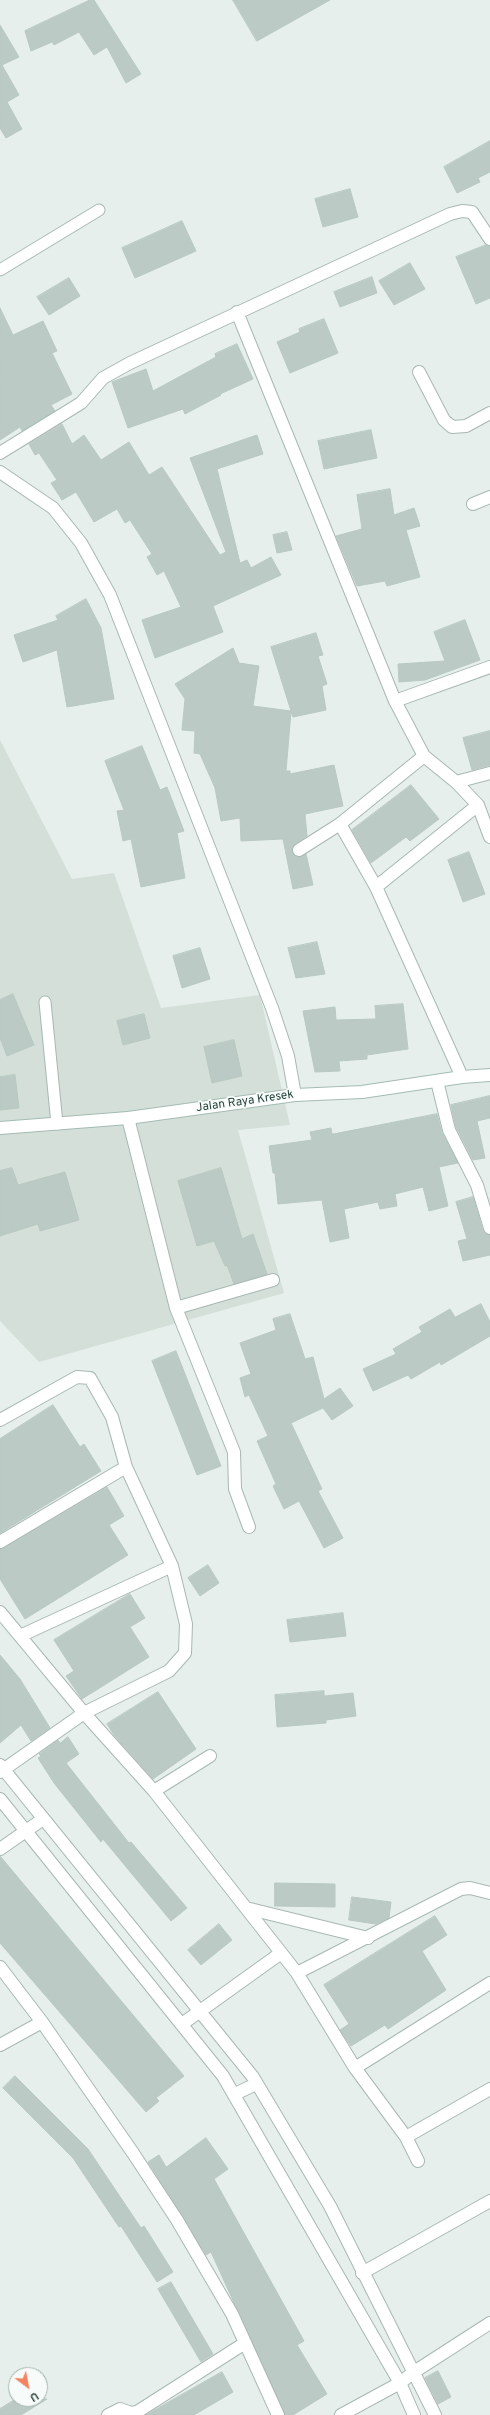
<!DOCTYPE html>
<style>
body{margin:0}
#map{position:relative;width:490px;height:2415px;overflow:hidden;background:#e6efeb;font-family:Overpass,sans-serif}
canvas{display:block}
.north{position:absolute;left:8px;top:2367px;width:40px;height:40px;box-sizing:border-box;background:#f7fbf9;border:1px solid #a3b1ad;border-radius:50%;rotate:148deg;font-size:11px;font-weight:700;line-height:16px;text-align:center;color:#24423a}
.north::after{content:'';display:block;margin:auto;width:14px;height:18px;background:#f4845f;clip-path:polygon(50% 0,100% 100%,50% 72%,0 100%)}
</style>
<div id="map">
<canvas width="490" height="2415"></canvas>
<div class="north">U</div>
</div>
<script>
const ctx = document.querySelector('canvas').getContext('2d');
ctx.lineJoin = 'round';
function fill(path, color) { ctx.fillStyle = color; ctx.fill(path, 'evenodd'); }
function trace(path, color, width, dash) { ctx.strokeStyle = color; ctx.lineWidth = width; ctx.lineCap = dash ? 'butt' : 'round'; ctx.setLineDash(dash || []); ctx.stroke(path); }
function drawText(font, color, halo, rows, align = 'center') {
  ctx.font = font + ' Overpass,sans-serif'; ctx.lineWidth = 3.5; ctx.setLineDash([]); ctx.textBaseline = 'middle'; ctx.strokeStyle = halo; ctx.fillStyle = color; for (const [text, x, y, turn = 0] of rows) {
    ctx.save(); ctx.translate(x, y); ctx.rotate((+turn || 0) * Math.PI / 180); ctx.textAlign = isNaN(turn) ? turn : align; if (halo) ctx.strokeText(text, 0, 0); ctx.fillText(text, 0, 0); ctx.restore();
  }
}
const built = new Path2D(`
 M0 740 72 879 114 873 161 1008 260 995 290 1125 238 1130 284 1293 39 1362 0 1321Z`);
const building = new Path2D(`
 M90 0H94L141 74 126 83 107 47 94 55 79 32 54 45 52 42 31 51 25 31Z
 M233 0H330L257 41Z
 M0 25 19 57 2 65 19 95 7 102 22 129 6 138 0 128Z
 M490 141V172L478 178 480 182 457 193 444 167Z
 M350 189 358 217 323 227 315 199Z
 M182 221 196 251 135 278 122 248Z
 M486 245 490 246V298L476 304 456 257Z
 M410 263 425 289 394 305 379 281Z
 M372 277 377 293 340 307 334 292Z
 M69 278 80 296 49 315 37 297Z
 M0 308 13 335 43 321 57 351 52 353 72 394 51 405 55 411 22 431 20 427 0 440Z
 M324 319 338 353 290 373 277 342 300 332 299 329Z
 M237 344 253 379 220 394 221 395 185 414 183 409 128 428 112 382 146 369 153 391 216 357 215 354Z
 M62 424 72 444 84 435 101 460 129 442 149 475 162 467 220 555 226 552 190 458 257 435 263 454 217 469 240 563 247 560 251 568 271 557 281 575 213 606 223 632 155 658 142 620 181 607 164 571 157 575 147 557 152 554 130 520 125 523 117 509 94 522 76 492 62 500 51 483 57 480 39 453 35 455 29 444Z
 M371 430 377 458 324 469 318 441Z
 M390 489 394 515 414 508 420 526 406 530 420 577 387 586 385 581 357 586 336 536 362 529 357 495Z
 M287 532 292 550 277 553 273 535Z
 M86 599 101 628 114 699 67 707 57 650 23 662 14 635 58 620 56 616Z
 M465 620 480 660 425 680 399 682 398 664 445 661 434 632Z
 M316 633 323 655 318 656 327 684 322 686 326 710 293 717 291 712 286 771H290V774L334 765 343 806 305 814 307 836 295 844 292 851 296 857 306 854 313 885 293 889 283 839 241 841 240 818 221 821 215 788 200 754 194 753 195 731 182 730 185 699 175 684 233 648 239 663 259 666 253 706 291 711 271 647Z
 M490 731V765L472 770 463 738Z
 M142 746 160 790 167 787 184 831 177 833 185 878 141 887 131 839 123 841 117 811 124 810 105 761Z
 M411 785 439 819 410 841 406 837 371 863 352 830Z
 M469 852 485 894 463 902 448 860Z
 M317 942 325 974 296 978 288 948Z
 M200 948 210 979 182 988 173 956Z
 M13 994 34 1045 7 1056 0 1038V1000Z
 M403 1004 408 1049 367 1055V1059L339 1061 340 1071 315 1072 303 1011 335 1007 336 1020 376 1019 375 1006Z
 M144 1014 150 1038 123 1045 117 1021Z
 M234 1040 242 1076 212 1083 204 1047Z
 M15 1075 19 1108 0 1110V1077Z
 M490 1096V1118L477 1121 485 1158 473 1160 456 1127 451 1105Z
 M437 1114 442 1133 458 1163 439 1167 448 1206 429 1211 423 1187 395 1194 397 1206 380 1209 378 1202 344 1209 349 1238 330 1242 322 1200 278 1204 275 1173H273L269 1146 312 1140 310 1132 331 1128 332 1134Z
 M12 1168 18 1185 65 1172 79 1220 40 1231 38 1224 0 1236V1171Z
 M221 1168 242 1239 253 1234 267 1274 234 1284 227 1265 225 1266 214 1241 197 1246 178 1181Z
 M473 1197 483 1231 490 1235V1255L463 1261 458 1241 467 1239 456 1202Z
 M481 1304 490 1322V1336L441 1365 440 1362 411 1379 408 1375 373 1391 363 1369 396 1354 393 1349 422 1332 419 1327 450 1309 455 1317Z
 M290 1314 305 1359 313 1357 324 1399 340 1388 353 1406 332 1420 323 1408 291 1423 322 1489 318 1491 343 1538 324 1548 299 1501 284 1509 273 1486 276 1484 257 1441 268 1436 249 1395 245 1397 240 1378 251 1374 240 1343 276 1330 273 1319Z
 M176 1351 221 1466 197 1475 152 1361Z
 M53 1405 80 1447 84 1444 101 1471 0 1533V1439Z
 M107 1487 124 1516 109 1525 128 1555 25 1619 0 1579V1549Z
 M208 1565 219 1583 200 1596 188 1578Z
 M130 1594 145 1618 130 1627 149 1657 82 1699 66 1676 74 1671 54 1640Z
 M343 1613 346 1636 290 1642 287 1620Z
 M0 1655 20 1679 50 1728 31 1741 21 1725 0 1743Z
 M324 1691V1696L353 1693 356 1716 326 1720V1723L277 1727 275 1695Z
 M158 1692 196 1749 153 1779 114 1735 107 1724Z
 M68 1737 79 1754 66 1763 129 1843 131 1842 187 1908 171 1921 103 1839 101 1842 54 1783 38 1758 41 1756 39 1754 58 1740 60 1743Z
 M0 1856 184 2076 156 2098 159 2101 146 2112 0 1943Z
 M275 1883 335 1884V1907L275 1906Z
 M352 1897 391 1902 389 1918 376 1924 349 1920Z
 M435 1916 447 1935 422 1951 446 1990 388 2029 385 2025 351 2046 340 2030 349 2024 324 1985Z
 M219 1924 232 1940 201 1965 188 1950Z
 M15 2076 88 2149 141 2228 144 2226 173 2272 157 2282 121 2226 119 2227 73 2158 3 2088Z
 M206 2138 228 2169 214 2179 304 2341 297 2345 327 2394 293 2415H285L211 2252 206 2255 148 2162 159 2155 166 2167Z
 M171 2282 213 2354 201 2362 158 2289Z
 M438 2371 451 2397 438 2404 425 2378Z
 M222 2372 233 2392 194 2415H146Z
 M16 2399H47L21 2415H0V2409Z`);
const lane = new Path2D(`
 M0 270 99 210
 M45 1002 57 1124`);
const street = new Path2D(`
 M237 312 395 701
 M419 372 444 420 452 427 466 426 490 413
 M0 453 81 403 103 378 130 363 450 214 462 211 472 212 490 239
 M0 472 53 508 81 543 110 595 272 1008 288 1056 295 1095
 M473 504 490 497
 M490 667 395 701 424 756 456 782 478 805 490 837
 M456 782 490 773
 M340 824 376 887 462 1077
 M299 850 340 824 424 756
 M376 887 478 805
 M437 1081 449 1130 477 1185 490 1228
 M128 1118 176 1308 230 1442 234 1452 235 1489 249 1527
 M176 1308 273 1280
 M0 1420 77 1377 90 1378 112 1417 126 1467 172 1566 186 1624 185 1653 169 1671 84 1713 0 1772
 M0 1542 126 1467
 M0 1612 84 1713 154 1791 297 1973 355 2068 406 2137 418 2161
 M20 1636 172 1566
 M0 1765 253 2077 330 2206 435 2415
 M154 1791 210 1756
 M0 1799 223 2076 400 2383 414 2415
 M0 1849 43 1819
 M246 1908 368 1938
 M0 1967 42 2022 133 2153 177 2220 232 2314 278 2415
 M297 1973 461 1889 470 1888 490 1893
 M182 2024 281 1953
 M0 2045 42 2022
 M355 2068 490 1983
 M235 2094 256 2084
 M406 2137 490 2089
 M362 2273 490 2201
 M108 2415 120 2409 131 2413 137 2412 245 2343
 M341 2415 400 2383 414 2372 490 2323`);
const secondary = new Path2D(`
 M0 1128 128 1118 295 1095 362 1092 462 1077 490 1075`);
const streetNames = [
 ["Jalan Raya Kresek",245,1102,-8]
];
fill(built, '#d4dfda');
fill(building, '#bbcac4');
trace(building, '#b8c9c2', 1);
trace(lane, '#a8b8b2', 13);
trace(street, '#a8b8b2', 14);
trace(secondary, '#a4bbb3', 14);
trace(lane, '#fff', 11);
trace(street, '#fff', 12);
trace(secondary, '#fff', 12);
drawText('12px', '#24423a', '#f7fbf9', streetNames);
</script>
